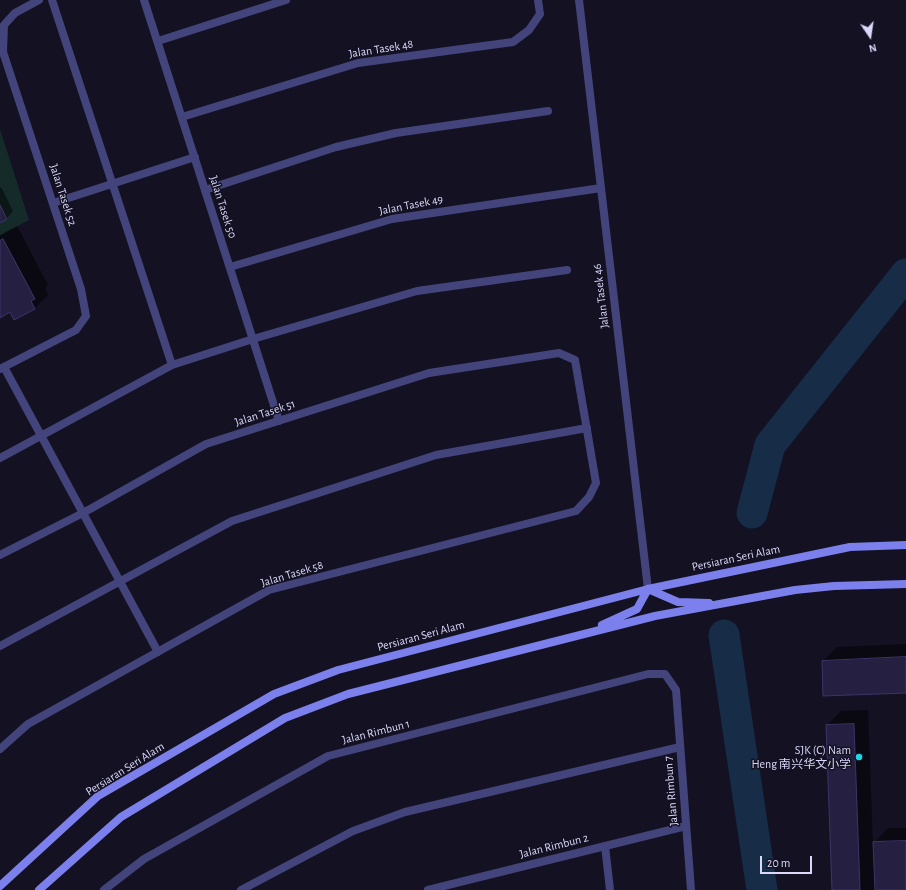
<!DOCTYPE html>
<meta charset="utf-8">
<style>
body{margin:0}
#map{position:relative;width:906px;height:890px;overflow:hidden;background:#131122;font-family:"Alegreya Sans",sans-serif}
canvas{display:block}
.north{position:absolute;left:850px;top:16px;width:40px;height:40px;-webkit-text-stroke:3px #131122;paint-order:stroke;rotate:167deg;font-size:11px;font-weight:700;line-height:16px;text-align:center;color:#dad8fa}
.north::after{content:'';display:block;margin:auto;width:14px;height:18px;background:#dad8fa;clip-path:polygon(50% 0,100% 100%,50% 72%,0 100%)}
.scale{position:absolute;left:760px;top:856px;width:52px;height:18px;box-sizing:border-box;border:2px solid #dad8fa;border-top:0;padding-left:5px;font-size:12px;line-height:14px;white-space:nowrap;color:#dad8fa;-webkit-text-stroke:3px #131122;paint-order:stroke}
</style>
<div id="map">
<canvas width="906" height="890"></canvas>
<div class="north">N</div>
<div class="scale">20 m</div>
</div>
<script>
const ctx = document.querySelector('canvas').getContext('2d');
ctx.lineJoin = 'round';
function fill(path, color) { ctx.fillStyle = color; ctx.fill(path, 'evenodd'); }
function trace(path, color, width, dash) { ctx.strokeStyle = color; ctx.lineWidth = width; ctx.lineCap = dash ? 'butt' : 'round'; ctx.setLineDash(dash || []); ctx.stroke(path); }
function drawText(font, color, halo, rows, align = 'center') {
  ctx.font = font + ' "Alegreya Sans","Noto Sans SC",sans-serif'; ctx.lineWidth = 3; ctx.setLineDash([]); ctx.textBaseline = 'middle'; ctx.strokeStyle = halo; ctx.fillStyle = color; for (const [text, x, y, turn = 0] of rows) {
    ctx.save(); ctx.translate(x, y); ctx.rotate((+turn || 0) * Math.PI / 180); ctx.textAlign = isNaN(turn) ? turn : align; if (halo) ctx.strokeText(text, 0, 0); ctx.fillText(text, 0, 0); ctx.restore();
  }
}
const green = new Path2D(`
 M0 129 29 220 0 236Z`);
const shadow = new Path2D(`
 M1 187 13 211 7 218 0 221V188Z
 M17 226 48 285 45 288 48 295 34 309 10 311 0 317V235Z
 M906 644V692L823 661 837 647Z
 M868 710 873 844 888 828H906V890H833L827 725 841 711Z`);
const river = new Path2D(`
 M752 513 770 445 906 274
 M724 635 762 890`);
const building = new Path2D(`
 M0 205 7 219 0 223Z
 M3 239 35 299 31 301 35 309 14 320 10 312 0 318V241Z
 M906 657V693L823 696 822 661Z
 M854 724 860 890H832L826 725Z
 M906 841V890H875L873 842Z`);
const lane = new Path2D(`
 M52 0 172 365
 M158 41 286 0
 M205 190 336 147 396 133 548 111
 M53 203 195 157
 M4 367 158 652
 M0 458 172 365 253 339 417 291 567 270
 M0 646 232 521 436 455 587 428
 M605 846 610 890
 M241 890 353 831 405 812 680 747`);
const street = new Path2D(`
 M144 0 279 421
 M579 0 648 589
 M182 117 358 63 513 42 529 30 540 14 538 0
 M230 267 392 219 601 188
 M0 369 76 330 86 316 81 289 3 52 4 25 15 13 39 0
 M0 555 83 513 206 444 429 373 559 353 575 360 596 483 589 497 576 511 269 590 28 724 0 749
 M104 890 144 859 328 756 648 674H665L676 690 691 890
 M428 890 686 826`);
const secondary = new Path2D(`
 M648 589 678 602 709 603
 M602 625 637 609 648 589
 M0 886 98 796 274 694 338 670 648 589 850 547 906 545
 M39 890 121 817 285 718 348 694 655 616 795 590 834 586 906 584`);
const markers = [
 [859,757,4,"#1fd7de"]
];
const streetNames = [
 ["Jalan Tasek 48",381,49,-9],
 ["Jalan Tasek 52",63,195,72],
 ["Jalan Tasek 49",411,205,-11],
 ["Jalan Tasek 50",223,207,72],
 ["Jalan Tasek 46",601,296,-97],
 ["Jalan Tasek 51",265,413,-18],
 ["Persiaran Seri Alam",736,558,-12],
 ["Jalan Tasek 58",292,574,-17],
 ["Persiaran Seri Alam",421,636,-15],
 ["Jalan Rimbun 1",376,732,-14],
 ["Persiaran Seri Alam",125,769,-32],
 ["Jalan Rimbun 7",671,791,-95],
 ["Jalan Rimbun 2",554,846,-14]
];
const poiNames = [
 ["SJK (C) Nam",851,750],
 ["Heng 南兴华文小学",851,764]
];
fill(green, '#152b29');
fill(shadow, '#0007');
trace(river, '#172c46', 31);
fill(building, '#252041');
trace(building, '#3c3569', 1);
trace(lane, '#43447b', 8);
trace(street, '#43447b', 8);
trace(secondary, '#7c80ed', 8);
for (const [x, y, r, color] of markers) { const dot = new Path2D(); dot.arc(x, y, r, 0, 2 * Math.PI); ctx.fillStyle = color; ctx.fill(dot); trace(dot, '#131122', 1.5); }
drawText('12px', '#dad8fa', '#131122', streetNames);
drawText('12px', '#dad8fa', '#131122', poiNames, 'right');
</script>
